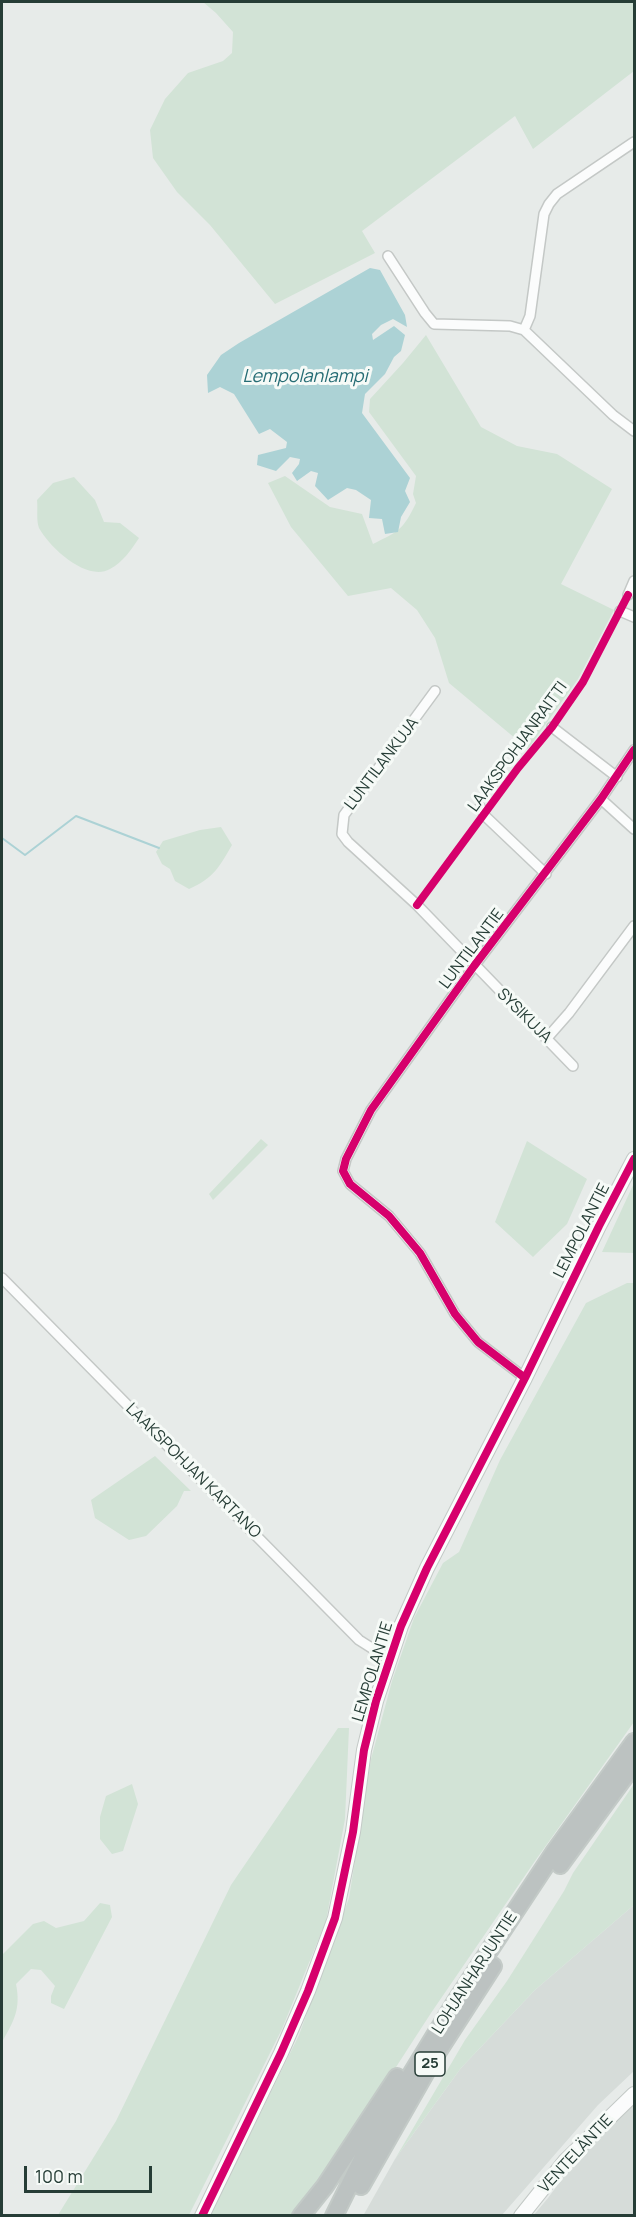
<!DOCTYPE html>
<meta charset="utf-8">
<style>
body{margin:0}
#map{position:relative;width:636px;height:2217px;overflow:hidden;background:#e7ebe9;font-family:Manrope,sans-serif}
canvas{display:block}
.frame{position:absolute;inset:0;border:3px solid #263d36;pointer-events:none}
.scale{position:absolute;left:24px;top:2166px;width:128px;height:27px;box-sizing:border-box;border:3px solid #263d36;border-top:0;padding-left:8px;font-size:18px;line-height:21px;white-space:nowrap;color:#263d36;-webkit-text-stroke:4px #f6faf7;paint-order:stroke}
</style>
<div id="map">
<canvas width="636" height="2217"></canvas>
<div class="frame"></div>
<div class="scale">100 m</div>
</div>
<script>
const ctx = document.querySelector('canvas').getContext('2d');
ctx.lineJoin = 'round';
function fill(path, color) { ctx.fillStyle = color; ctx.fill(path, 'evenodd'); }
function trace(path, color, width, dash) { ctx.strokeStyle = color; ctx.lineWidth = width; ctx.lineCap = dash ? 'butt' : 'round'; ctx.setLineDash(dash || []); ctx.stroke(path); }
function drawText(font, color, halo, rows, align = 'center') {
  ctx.font = font + ' Manrope,sans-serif'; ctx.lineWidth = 6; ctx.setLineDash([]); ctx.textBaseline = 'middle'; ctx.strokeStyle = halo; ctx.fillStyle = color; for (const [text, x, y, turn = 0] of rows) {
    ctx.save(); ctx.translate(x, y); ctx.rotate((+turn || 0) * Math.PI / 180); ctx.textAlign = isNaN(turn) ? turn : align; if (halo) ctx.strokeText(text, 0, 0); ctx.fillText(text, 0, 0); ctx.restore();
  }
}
const built = new Path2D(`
 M634 1905V2071L598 2105 502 2215 363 2216 395 2159 461 2068 535 1990Z
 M634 2102V2215L533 2216 548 2198 582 2152Z`);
const green = new Path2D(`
 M203 2H634V71L533 149 515 116 362 231 375 253 275 304 210 225 177 192 153 158 150 130 165 99 188 73 223 61 232 53 233 32 216 13Z
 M426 335 481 427 517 446 557 454 612 489 561 584 614 610 578 679 528 749 449 683 435 638 417 610 391 588 348 596 291 527 268 483 285 476 330 507 362 514 373 544C399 531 403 530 416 503L413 494 416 476 369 412 370 399 403 363Z
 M74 477 95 500 104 522 120 523 139 538C131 550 123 562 110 569 87 582 50 548 39 528 36 521 38 508 37 500L53 483Z
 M221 827 232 845C220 866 213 879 189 889L175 881 170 869 162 864 156 852 163 841 200 830Z
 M261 1139 268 1145 213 1200 209 1194Z
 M527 1141 587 1179 567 1224 533 1257 495 1222Z
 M634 1183V1253L602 1252Z
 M627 1283H634V1722L535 1861 431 2013 332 2166 295 2215 210 2216 299 2035 349 1898 371 1759 392 1681 414 1618 443 1563 459 1552 500 1460 586 1303Z
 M155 1456 191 1491H184L177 1506 146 1536 129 1540 95 1518 91 1500Z
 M338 1728H349L345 1819 326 1921 282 2029 189 2215H58L116 2121 231 1885Z
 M132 1784 138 1804 123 1851 112 1854 100 1839V1817L106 1796Z
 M634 1784V1905L535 1990 461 2068 395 2159 465 2040 507 1981 564 1891 573 1873Z
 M100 1903 110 1905 112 1917 64 2009 51 2003V1996L55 1986 41 1970 31 1969 16 1984C21 2009 14 2021 2 2042V1955L33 1924 44 1921 56 1928 84 1921Z`);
const water = new Path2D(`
 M370 268 380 270 405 315 407 327 393 319 381 325 372 334 373 340 394 326 405 335 401 351 394 357 385 374 365 394 362 413 410 478 405 491 410 502 401 517 398 532 385 534 382 519 369 518 371 500 356 490 347 488 328 500 315 486 318 473 311 471 297 481 292 473 299 464 300 459 290 457 276 471 257 465 258 455 286 448 287 442 270 429 259 434 234 394 220 387 208 393 207 375 221 355 239 343Z`);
const stream = new Path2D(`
 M2 838 25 855 76 816 159 848`);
const street = new Path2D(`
 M388 256 425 313 434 324 510 326 524 330 613 415 634 431
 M524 330 530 316 544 214 549 204 557 194 634 142
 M628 595 634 581
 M620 611 634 617
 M435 691 344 815 342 834 348 842 417 905 573 1066
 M552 727 617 777
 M601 799 634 829
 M480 807 485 816 546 874
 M547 1038 569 1013 634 926
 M2 1278 359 1640 389 1659
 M525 1378 478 1342 455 1314 420 1253 389 1216 350 1184 343 1171 346 1159 371 1110 474 966 601 799 634 750`);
const secondary = new Path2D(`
 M202 2216 281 2053 308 1991 335 1918 353 1832 364 1750 376 1701 401 1626 427 1568 525 1378 599 1226 634 1159
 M521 2216 565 2161 634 2094`);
const highway = new Path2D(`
 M560 1865 634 1764
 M361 2186 435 2056 493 1966
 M301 2216 325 2186 397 2077
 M334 2216 373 2137 456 2001 555 1851 634 1742`);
const cycleway = new Path2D(`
 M417 905 518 768 552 727 583 682 628 595
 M525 1378 478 1342 455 1314 420 1253 389 1216 350 1184 343 1171 346 1159 371 1110 474 966 601 799 634 750
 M202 2216 281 2053 308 1991 335 1918 353 1832 364 1750 376 1701 401 1626 427 1568 525 1378 599 1226 634 1159`);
const shields = [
 [430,2064,30]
];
const shieldNames = [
 ["25",430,2064]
];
const streetNames = [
 ["LAAKSPOHJANRAITTI",518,747,-54],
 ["LUNTILANKUJA",382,764,-53],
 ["LUNTILANTIE",472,949,-53],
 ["SYSIKUJA",524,1016,45],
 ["LEMPOLANTIE",582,1231,-63],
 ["LAAKSPOHJAN KARTANO",193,1471,45],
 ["LEMPOLANTIE",373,1672,-73],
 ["LOHJANHARJUNTIE",475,1973,-57],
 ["VENTELÄNTIE",576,2154,-47]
];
const waterNames = [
 ["Lempolanlampi",305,377]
];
fill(built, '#d6dcd9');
fill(green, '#d2e3d6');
fill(water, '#acd2d5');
trace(stream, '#acd2d5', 2);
trace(street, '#c4c8c6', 12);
trace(secondary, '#c3c9c6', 16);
trace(highway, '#c3cac7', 20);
trace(street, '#fbfcfc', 9);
trace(secondary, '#fbfcfc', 14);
trace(highway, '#bcc2c1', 16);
trace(cycleway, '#d6006c', 8);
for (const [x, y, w] of shields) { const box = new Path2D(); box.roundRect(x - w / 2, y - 12, w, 24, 4.5); ctx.fillStyle = '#f6faf7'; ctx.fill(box); trace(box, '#263d36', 1.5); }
drawText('bold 15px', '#263d36', null, shieldNames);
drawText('16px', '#263d36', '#f6faf7', streetNames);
drawText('italic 18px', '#256c74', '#f6faf7', waterNames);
</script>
